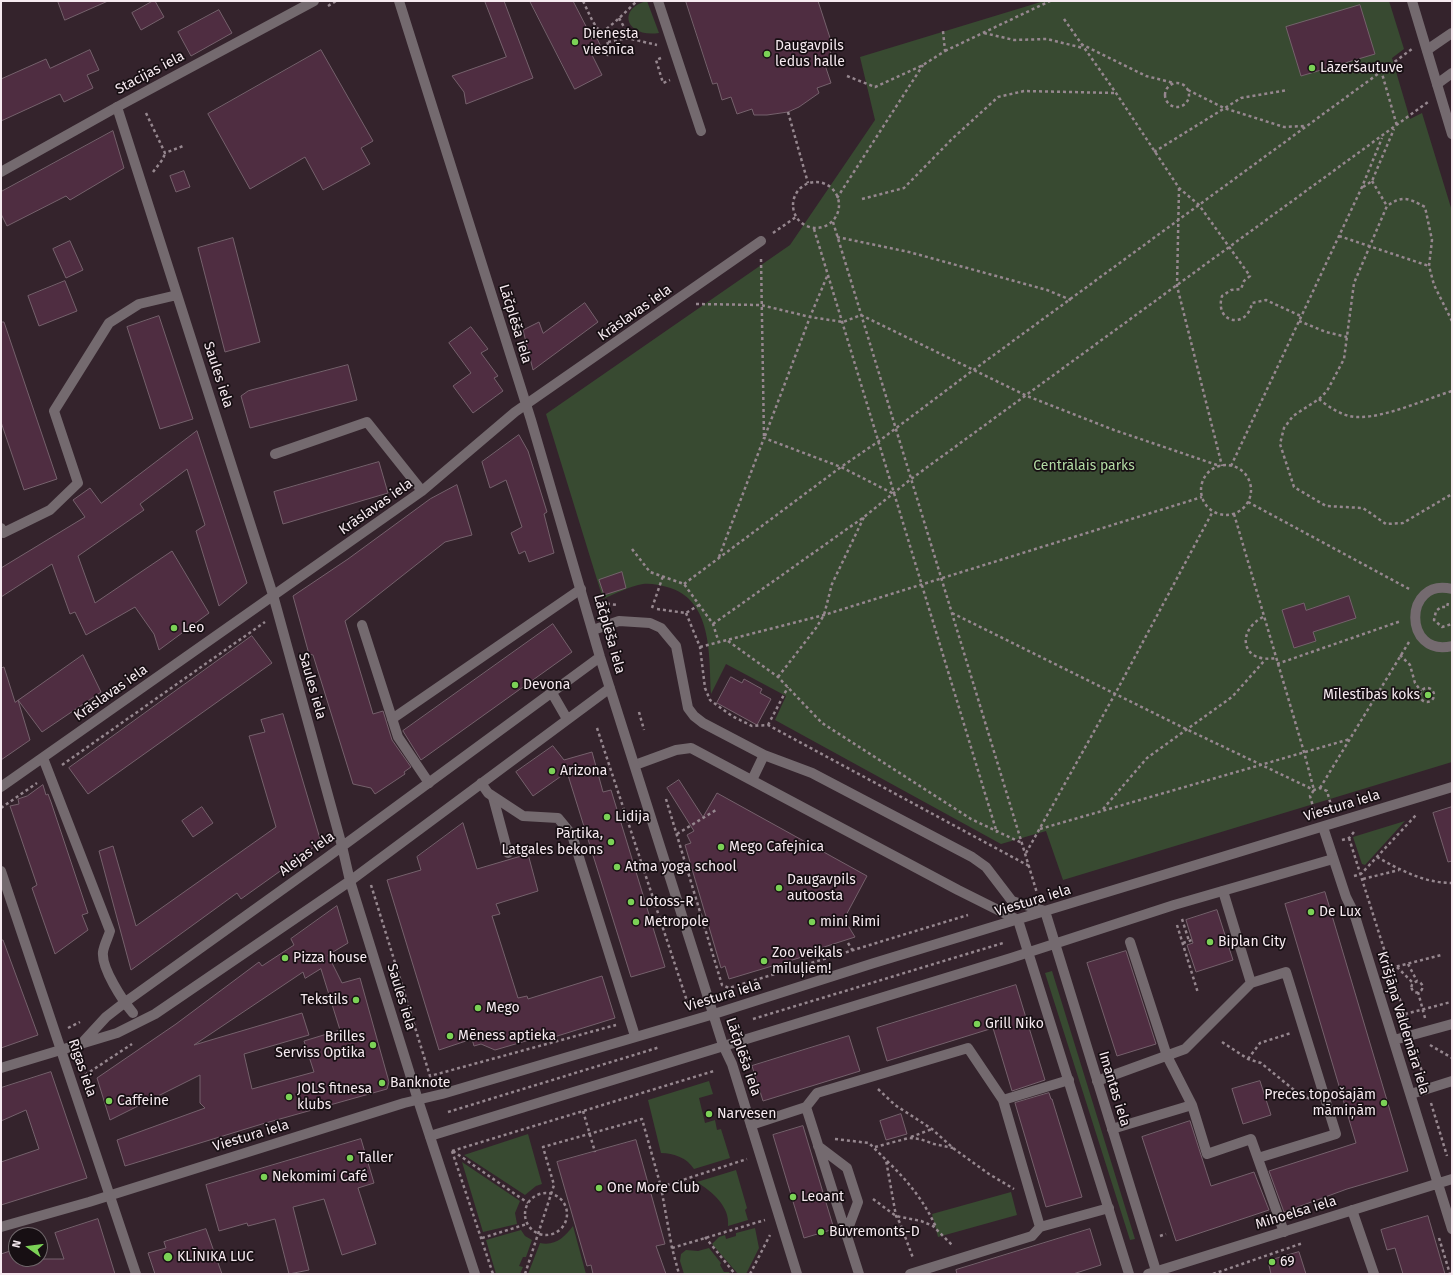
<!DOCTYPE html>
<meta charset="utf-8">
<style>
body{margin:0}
#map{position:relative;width:1453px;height:1275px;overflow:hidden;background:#34232c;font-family:"Fira Sans",sans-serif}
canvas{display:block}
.frame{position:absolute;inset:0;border:2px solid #f6eaf0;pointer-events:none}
.north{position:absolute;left:8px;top:1227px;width:40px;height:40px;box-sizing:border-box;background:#170f13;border:1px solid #70676b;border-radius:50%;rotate:284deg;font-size:11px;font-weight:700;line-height:16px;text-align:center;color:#f6eaf0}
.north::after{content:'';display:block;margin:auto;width:14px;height:18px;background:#7bd156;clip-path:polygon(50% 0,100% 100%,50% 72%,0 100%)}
</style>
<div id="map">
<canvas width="1453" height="1275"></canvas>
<div class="frame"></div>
<div class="north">N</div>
</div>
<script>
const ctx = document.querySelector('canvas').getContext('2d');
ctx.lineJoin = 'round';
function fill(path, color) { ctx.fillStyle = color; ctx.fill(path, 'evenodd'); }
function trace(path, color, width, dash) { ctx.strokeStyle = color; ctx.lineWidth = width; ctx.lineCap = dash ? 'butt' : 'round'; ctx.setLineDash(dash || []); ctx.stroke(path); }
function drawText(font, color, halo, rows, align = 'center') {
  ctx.font = font + ' "Fira Sans",sans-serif'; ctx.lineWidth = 3.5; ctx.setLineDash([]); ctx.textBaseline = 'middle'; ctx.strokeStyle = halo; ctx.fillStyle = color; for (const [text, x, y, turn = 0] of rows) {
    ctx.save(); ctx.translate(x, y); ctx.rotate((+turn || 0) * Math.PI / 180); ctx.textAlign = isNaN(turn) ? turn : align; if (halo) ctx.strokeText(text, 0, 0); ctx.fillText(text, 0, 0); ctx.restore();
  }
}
const green = new Path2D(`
 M647 1 659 33C625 38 617 8 647 1Z
 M1044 1H1389L1404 49 1392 58 1410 119 1422 113 1452 211V762L1063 880 1046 831 1001 844 775 720 786 696 726 664 711 694C709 656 713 599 667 587 659 585 651 583 643 584 630 586 615 594 603 599L546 414 790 245 875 120 860 57Z
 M1405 821 1365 865 1362 864 1353 837Z
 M1052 971 1135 1239 1130 1240 1045 973Z
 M709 1081 713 1094 699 1098 705 1123 715 1120 717 1130 721 1129 730 1158 694 1169C687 1158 674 1153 661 1153L648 1100Z
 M528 1134 542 1184 536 1186 525 1195 464 1155Z
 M462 1162 520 1201 515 1213 517 1224 483 1232Z
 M736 1170 747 1208 745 1210 748 1220 728 1226C730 1206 712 1192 697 1182Z
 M1011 1192 1017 1215 938 1237 932 1214Z
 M573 1226 586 1274H528L540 1243C555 1246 564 1238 573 1226Z
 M755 1228 759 1248 746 1274H738L712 1244 719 1237 725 1235 726 1239 736 1236V1233Z
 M521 1230 525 1236 532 1240 526 1257H523L519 1266 523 1267 520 1274H496L486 1240Z
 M709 1248 721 1263 720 1265 724 1272H729L730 1274H684L680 1261 681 1254 686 1250 698 1251Z`);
const building = new Path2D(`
 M58 1H108L65 20Z
 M153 1H155L164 17 141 30 132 13Z
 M485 1H504L533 78 466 104 464 92 452 76 506 57Z
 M530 1H573L590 34 594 32 602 49 592 55 602 75 575 89Z
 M686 1H818L832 44 828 45 834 62 825 65 831 83 817 88 819 93 799 107 788 112 767 115H754L752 109 737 114 731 97 722 100 717 83 713 84Z
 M1360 5 1375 54 1301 76 1286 27Z
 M219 10 232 33 191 56 178 32Z
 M90 50 99 70 87 75 93 88 64 102 60 94 1 121V79L46 59 50 68Z
 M321 50 373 141 361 148 370 164 323 190 305 157 250 189 208 114Z
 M113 131 124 168 70 200 66 196 7 226 1 214V192Z
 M184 171 190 187 176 192 170 176Z
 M233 238 260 342 225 352 198 248Z
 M70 241 83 270 66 278 53 249Z
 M65 281 77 311 39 326 28 296Z
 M585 303 598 322 533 370 523 330 539 322 543 333Z
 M159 316 193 419 160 429 127 327Z
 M1 322H4L57 479 24 490 1 422Z
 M471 327 488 349 481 353 498 376 494 378 503 391 473 413 453 386 471 373 449 343Z
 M348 365 357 400 250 428 241 396 248 391Z
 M197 431 247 583 219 606 196 531 205 525 187 469 140 504 144 510 78 556 95 603 172 551 209 613 159 650 154 634 135 607 86 635 75 612 70 614 52 564 1 597V568L85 517 73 500 90 488 101 503Z
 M519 435 528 451 547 512 544 514 554 553 529 562 525 551 519 554 511 533 522 527 506 480 490 488 482 462Z
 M379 462 388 493 283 524 274 492Z
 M457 485 472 535 445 542 345 621 373 714 383 711 392 740 411 767 404 772 405 774 375 794 371 788 353 784 313 655 309 654 293 596 348 559 430 499Z
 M622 572 626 588 604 595 599 580Z
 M1349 596 1356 618 1313 632 1316 641 1294 648 1282 610 1304 603 1306 610Z
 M553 624 572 652 421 760 403 731Z
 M252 636 272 663 88 794 69 768Z
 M83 655 101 692 42 732 18 700 30 740 1 760V668L4 667 15 702Z
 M731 677 742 683 744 679 762 689 760 693 771 699 757 725 717 703Z
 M283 714 321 842 241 899 237 893 131 970 99 851 113 846 136 926 276 827 249 736 265 732 261 720Z
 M553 746 564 760 592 752 603 792 611 790 665 967 631 977 567 772 533 796 516 772Z
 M679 780 703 817 717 793 867 876 844 919 855 937 821 948 822 951 729 979 725 966 721 968 685 845 691 843 687 835 694 831 667 788Z
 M43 785 46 795 48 794 51 802 88 913 82 915 88 930 55 954 32 888 37 885 10 806 19 804 18 799 27 796Z
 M202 807 213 823 193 837 182 821Z
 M1452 807V861L1448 862 1433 813Z
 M463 823 477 869 528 854 538 891 496 904 500 914 492 916 518 998 527 996 528 999 602 976 615 1018 554 1037 553 1033 495 1050 481 1044 474 1046 472 1039 439 1050 387 880 421 870 417 857Z
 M1325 892 1408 1171 1347 1189 1284 1212 1269 1171 1356 1143 1285 904Z
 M337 906 348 943 328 955 342 983 360 978 389 1082 387 1089 262 1124 125 1166 117 1140 205 1108 200 1103V1075L110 1120 97 1078 176 1024 259 962 262 966 294 945 291 939ZM321 969 340 1030 304 1041 314 1072 252 1089 244 1054 309 1035 302 1013 194 1045 303 972 305 978Z
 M1217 910 1233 960 1196 972 1187 945 1193 943 1186 920Z
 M1 940H3L38 1035 1 1048Z
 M1126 951 1156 1044 1117 1056 1087 963Z
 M1016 985 1045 1080 1012 1091 993 1028 887 1061 877 1028Z
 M849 1036 860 1071 763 1101 752 1066Z
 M51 1072 87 1178 1 1205V1162L39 1149 26 1110 1 1121V1088Z
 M1260 1081 1271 1115 1243 1124 1232 1089Z
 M1049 1093 1051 1099H1052L1082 1197 1046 1207 1015 1103Z
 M901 1114 907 1134 886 1140 880 1121Z
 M1190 1121 1211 1186 1254 1172 1269 1210 1176 1241 1142 1137Z
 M803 1126 834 1229 804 1238 773 1135Z
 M361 1139 374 1183 358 1188 376 1244 342 1255 324 1199 293 1207 309 1270 289 1274 275 1219 248 1226 247 1223 219 1231 206 1185Z
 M636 1140 665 1244 656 1246 666 1274H593L591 1265 587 1266 557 1162Z
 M1428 1216 1445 1274H1403L1395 1248 1387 1250 1381 1230Z
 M98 1219 115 1274H1V1254L16 1249V1259H64L55 1233Z
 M206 1229 222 1274H155L148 1253 166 1248 164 1242Z
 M1090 1229 1101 1265 1073 1274H957L956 1270Z
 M1299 1252 1306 1274H1271L1268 1261Z`);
const path = new Path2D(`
 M583 1C587 9 590 17 595 25 602 35 612 41 607 56
 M328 6 336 1
 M619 18 624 27 627 38
 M1064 19 1116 93 1179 188 1199 205 1250 276 1244 281 1241 289 1231 290 1222 296C1214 323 1247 330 1252 303L1266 300 1301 316
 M984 33 1014 40 1047 39 1083 48
 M591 38C610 29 622 15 637 1
 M608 42 627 38 657 45
 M1081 44 1146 76 1174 83
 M945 51 1050 1
 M661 58 656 60 663 83 670 80
 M1381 70 1397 126
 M847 76 875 87 923 65 945 51 943 31
 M1165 95a12 12 0 1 1 24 0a12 12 0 1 1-24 0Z
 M1188 90 1224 108 1284 127 1304 126
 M788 112 808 183
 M146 113 165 153 183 146
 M1154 152 1241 98 1288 90
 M153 172 163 159 165 153
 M1372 181 1387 206
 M793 205a23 23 0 1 1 46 0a23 23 0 1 1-46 0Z
 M1363 187 1372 181 1394 129
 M1179 188 1177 286 1222 466
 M837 198 923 65
 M862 199 904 188 952 139 998 97 1024 91 1115 93
 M833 222 1037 893
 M814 229 997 833
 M773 233 796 217
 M1339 236 1429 266
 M837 237 909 252 1047 290 1071 300
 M761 259 764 438
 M696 304 761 305 810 317 843 322 861 315 1027 396 1114 430 1220 466
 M1299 321 1326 332 1347 337
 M1452 321 1434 285 1429 266 1432 240 1425 207C1408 198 1403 195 1387 206L1354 283 1344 359 1327 391 1319 399 1293 416 1284 428 1280 444 1294 487 1326 506 1363 508 1386 524 1403 523 1452 494
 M1319 399C1330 408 1345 418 1360 417 1387 417 1426 399 1452 391
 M765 436 810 317 828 274
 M1201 490a25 25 0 1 1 50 0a25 25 0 1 1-50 0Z
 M1231 466 1362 187 1382 138
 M1248 502 1411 590
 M1234 514 1304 752 1314 790 1310 796 1314 810
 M632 549 650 572 684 584 713 624 719 643
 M719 557 764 438 841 467 894 494
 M684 584 841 467 879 441 972 371 1412 49
 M601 603 618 605
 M1448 603 1447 607H1441L1436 611 1434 620 1442 627 1452 624
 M652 608 663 576
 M657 609 686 613 699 605
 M686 613 700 647 705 688 710 700 732 716 752 726 768 725 1029 866
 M952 613 1186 729 1314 790 1320 788 1327 791 1331 805
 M1263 617C1236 631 1241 664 1276 658
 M713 624 864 517 911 479 1428 102
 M728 641 778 677 822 723 971 819 1022 843
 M700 647 824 615 1202 497
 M1400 655 1410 665 1415 683 1421 691
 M1277 664 1401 621
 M778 677 816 628 824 615 832 584 864 517
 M1420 695a7 7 0 1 1 14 0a7 7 0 1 1-14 0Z
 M639 712 644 730
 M768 725 788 687
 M597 728 686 998 688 1005 686 1006
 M62 765 265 622
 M1320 788 1409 642
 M666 799 722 985 729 988 968 915
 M1 808 37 783
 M1103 809 1147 758 1232 697 1265 660
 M1040 829 1350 739
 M677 834 716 810
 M1349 838 1407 1022
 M1342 840 1349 838 1354 832
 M1026 853 1115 694 1213 511
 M1377 857C1400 870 1424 883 1452 883
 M1354 876 1361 874 1417 814
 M1363 879 1399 870
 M371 885 430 1076 616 1025
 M1182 919 1189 941
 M1177 925 1198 993
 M848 943 853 951
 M1183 943 1192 940
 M1408 964 1417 981
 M1397 967 1413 983
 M1391 968 1441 955
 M1411.5 987a5.5 5.5 0 1 1 11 0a5.5 5.5 0 1 1-11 0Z
 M1418 992 1425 1018
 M1405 1014 1451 1002
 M753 1019 1003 943
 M68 1028 80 1022
 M1222 1042 1248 1059 1261 1063 1299 1094 1310 1099
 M1430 1045 1452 1058
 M1416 1050 1423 1076
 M1248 1059 1260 1043 1291 1033
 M85 1075 132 1044
 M878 1089 895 1105 932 1129 953 1148 989 1174 1014 1189
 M1431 1103 1447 1156
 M583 1111 595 1152
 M448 1112 660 1047
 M911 1137 932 1129
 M835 1139 869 1143 886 1160 896 1216 900 1223 913 1258
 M875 1147 909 1138 920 1139 934 1144 953 1148
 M452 1151 714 1071
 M452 1151 493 1274
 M453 1151 528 1203
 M887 1161C908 1181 924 1201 936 1227
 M661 1187 747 1159
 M525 1214a21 21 0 1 1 42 0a21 21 0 1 1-42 0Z
 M873 1199 896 1216 921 1221 933 1226 953 1246
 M1160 1236 1166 1234
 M705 1237 735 1274
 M482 1238 527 1224
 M1439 1238 1450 1274
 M672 1248 765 1220
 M525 1274 554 1185 543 1147 642 1119 661 1187 672 1248 679 1274
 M750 1274 770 1235
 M1213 1274 1303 1243`);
const service = new Path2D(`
 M658 1 701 131
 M1452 589C1403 577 1403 658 1452 646
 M362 625 398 737 429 783
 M593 630 619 621 650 623 661 628 676 646 688 708 694 716 703 723 764 755 812 773 972 857 986 867 1012 901 1045 911
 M392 719 581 589
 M635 765 676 750 691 748 958 890 1018 920
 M752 780 764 755
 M493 797 508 853
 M1223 891 1251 983
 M1130 942 1167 1056 1192 1105 1207 1154 1251 1139 1284 1232
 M1097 1081 1185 1049 1251 983 1286 972 1336 1134 1258 1158
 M1411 1094 1452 1081
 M1003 1100 1069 1080
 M806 1107 859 1274
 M751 1125 806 1107 817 1093 968 1048 1003 1100 1040 1227
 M1112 1129 1192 1105
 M818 1146 847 1168 858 1202 846 1234
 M910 1274 1032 1236 1040 1227 1109 1208`);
const pedestrian = new Path2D(`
 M1 871 136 1274`);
const minor = new Path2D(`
 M399 1 531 420 600 657 723 1045 732 1064 797 1274
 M1427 50 1452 33
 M1437 84 1452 73
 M117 107 273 595 342 846 350 881 418 1100 475 1274
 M275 454 367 422 422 491
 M1 528 3 533 50 510 78 483 54 411 109 323 139 304 177 295
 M552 693 567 719
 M43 758 110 931C108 938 104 945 103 952 101 968 123 1001 133 1013
 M481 783 488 793 523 816 558 818 572 835 635 1036
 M1 787 422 491 515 412 761 241
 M1323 827 1346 897 1354 913 1452 1229
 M1394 1040 1452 1024
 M83 1042 106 1017 124 1003 325 859 600 657
 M1 1068 117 1033 155 1014 350 881 610 688
 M1352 1210 1374 1274
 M1148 1274 1452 1179`);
const tertiary = new Path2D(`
 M1412 1 1452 134
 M1 172 117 107 314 1
 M1045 911 1157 1274
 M1018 920 1129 1274
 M430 1136 1011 958 1174 905 1333 859
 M1 1227 89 1202 404 1103 442 1094 714 1014 874 963 1452 787`);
const markers = [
 [575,42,4,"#7bd156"],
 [767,54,4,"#7bd156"],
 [1312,68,4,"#7bd156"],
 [174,628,4,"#7bd156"],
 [515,685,4,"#7bd156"],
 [1428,695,4,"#7bd156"],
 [552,771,4,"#7bd156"],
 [607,817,4,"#7bd156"],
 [611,842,4,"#7bd156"],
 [721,847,4,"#7bd156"],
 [617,867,4,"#7bd156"],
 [779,888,4,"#7bd156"],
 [631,902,4,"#7bd156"],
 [1311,912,4,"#7bd156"],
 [636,922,4,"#7bd156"],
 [812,922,4,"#7bd156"],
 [1210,942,4,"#7bd156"],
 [285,958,4,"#7bd156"],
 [764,961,4,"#7bd156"],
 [356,1000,4,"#7bd156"],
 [478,1008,4,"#7bd156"],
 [977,1024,4,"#7bd156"],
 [450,1036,4,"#7bd156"],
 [373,1045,4,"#7bd156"],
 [382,1083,4,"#7bd156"],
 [289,1097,4,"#7bd156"],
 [109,1101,4,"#7bd156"],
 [1384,1103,4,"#7bd156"],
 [709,1114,4,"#7bd156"],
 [350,1158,4,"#7bd156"],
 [264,1177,4,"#7bd156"],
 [599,1188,4,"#7bd156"],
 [793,1197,4,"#7bd156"],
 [821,1232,4,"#7bd156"],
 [168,1257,5,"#7bd156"],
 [1272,1262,4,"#7bd156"]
];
const poiNames = [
 ["Dienesta",583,34],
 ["viesnīca",583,50],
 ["Daugavpils",775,46],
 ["ledus halle",775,62],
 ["Lāzeršautuve",1320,68],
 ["Leo",182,628],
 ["Devona",523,685],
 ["Mīlestības koks",1420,695,"right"],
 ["Arizona",560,771],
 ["Lidija",615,817],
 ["Pārtika,",603,834,"right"],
 ["Latgales bekons",603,850,"right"],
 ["Mego Cafejnica",729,847],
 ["Atma yoga school",625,867],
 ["Daugavpils",787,880],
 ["autoosta",787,896],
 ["Lotoss-R",639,902],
 ["De Lux",1319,912],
 ["Metropole",644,922],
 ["mini Rimi",820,922],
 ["Biplan City",1218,942],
 ["Zoo veikals",772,953],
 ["mīluļiem!",772,969],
 ["Pizza house",293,958],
 ["Tekstils",348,1000,"right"],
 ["Mego",486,1008],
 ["Grill Niko",985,1024],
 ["Mēness aptieka",458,1036],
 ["Brilles",365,1037,"right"],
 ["Serviss Optika",365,1053,"right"],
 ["Banknote",390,1083],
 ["JOLS fitnesa",297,1089],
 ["klubs",297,1105],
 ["Preces topošajām",1376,1095,"right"],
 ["māmiņām",1376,1111,"right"],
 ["Caffeine",117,1101],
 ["Narvesen",717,1114],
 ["Taller",358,1158],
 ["Nekomimi Café",272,1177],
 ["One More Club",607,1188],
 ["Leoant",801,1197],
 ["Būvremonts-D",829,1232],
 ["KLĪNIKA LUC",177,1257],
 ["69",1280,1262]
];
const streetNames = [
 ["Stacijas iela",150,73,-28],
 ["Krāslavas iela",635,313,-35],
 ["Lāčplēša iela",515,324,73],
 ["Saules iela",218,375,72],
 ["Krāslavas iela",376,507,-35],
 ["Lāčplēša iela",609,634,74],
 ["Saules iela",312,686,74],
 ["Krāslavas iela",111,693,-35],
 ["Viestura iela",1342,806,-17],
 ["Alejas iela",307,854,-36],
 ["Viestura iela",1033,901,-17],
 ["Viestura iela",723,996,-17],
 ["Saules iela",401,997,73],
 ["Krišjāņa Valdemāra iela",1403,1023,73],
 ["Lāčplēša iela",743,1057,71],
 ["Rīgas iela",82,1068,71],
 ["Imantas iela",1114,1089,73],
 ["Viestura iela",251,1136,-17],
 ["Mihoelsa iela",1296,1213,-17]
];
const parkNames = [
 ["Centrālais parks",1084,466]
];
fill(green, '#384a31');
fill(building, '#4f2d41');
trace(building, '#75616c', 1);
trace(path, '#96878f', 2.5, [3, 3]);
trace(service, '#746a6f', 10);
trace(pedestrian, '#746a6f', 10);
trace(minor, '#746a6f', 10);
trace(tertiary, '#746a6f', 10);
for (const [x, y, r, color] of markers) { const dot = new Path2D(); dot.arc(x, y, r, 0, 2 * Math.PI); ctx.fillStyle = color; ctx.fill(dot); trace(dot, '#170f13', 1.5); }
drawText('14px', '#f6eaf0', '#170f13', poiNames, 'left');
drawText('14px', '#f6eaf0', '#170f13', streetNames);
drawText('14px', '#b2daa3', '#170f13', parkNames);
</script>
